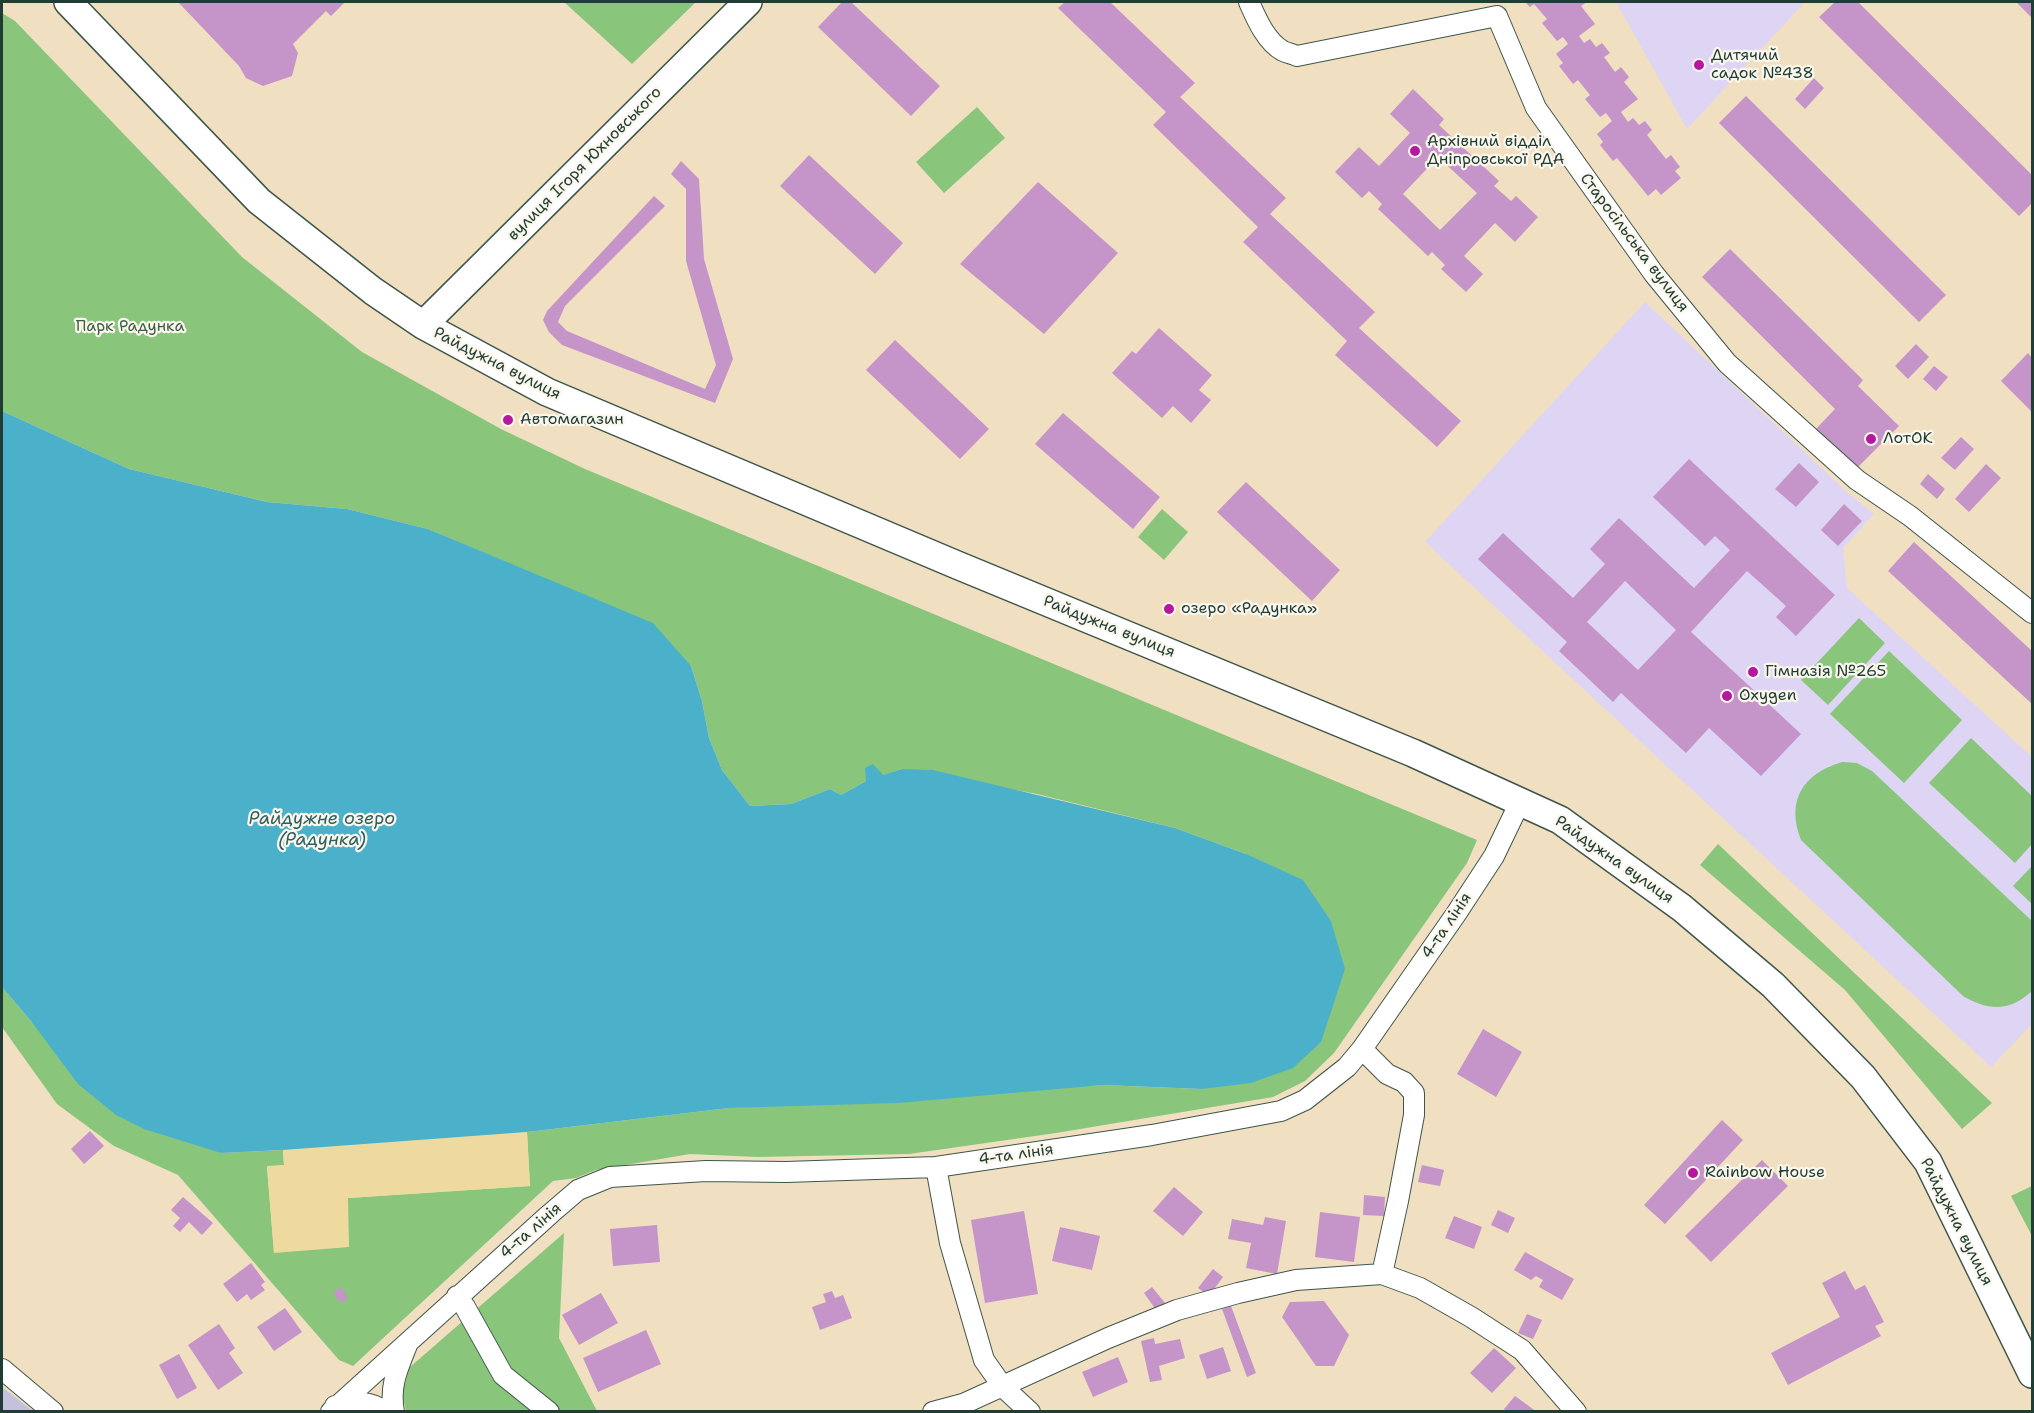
<!DOCTYPE html>
<meta charset="utf-8">
<style>
body{margin:0}
#map{position:relative;width:2034px;height:1413px;overflow:hidden;background:#f0e0c1;font-family:"Shantell Sans",sans-serif}
canvas{display:block}
.frame{position:absolute;inset:0;border:3px solid #1f3d34;pointer-events:none}
</style>
<div id="map">
<canvas width="2034" height="1413"></canvas>
<div class="frame"></div>
</div>
<script>
const ctx = document.querySelector('canvas').getContext('2d');
ctx.lineJoin = 'round';
function fill(path, color) { ctx.fillStyle = color; ctx.fill(path, 'evenodd'); }
function trace(path, color, width, dash) { ctx.strokeStyle = color; ctx.lineWidth = width; ctx.lineCap = dash ? 'butt' : 'round'; ctx.setLineDash(dash || []); ctx.stroke(path); }
function drawText(font, color, halo, rows, align = 'center') {
  ctx.font = font + ' "Shantell Sans",sans-serif'; ctx.lineWidth = 4.5; ctx.setLineDash([]); ctx.textBaseline = 'middle'; ctx.strokeStyle = halo; ctx.fillStyle = color; for (const [text, x, y, turn = 0] of rows) {
    ctx.save(); ctx.translate(x, y); ctx.rotate((+turn || 0) * Math.PI / 180); ctx.textAlign = isNaN(turn) ? turn : align; if (halo) ctx.strokeText(text, 0, 0); ctx.fillText(text, 0, 0); ctx.restore();
  }
}
const built = new Path2D(`
 M1616 2H1805L1687 129Z
 M1645 302 1847 492 1874 514 1843 548 1847 588 2032 757V1024L1991 1067 1425 542Z`);
const industrial = new Path2D(`
 M2 1387 33 1411H2Z`);
const green = new Path2D(`
 M564 2H696L632 64Z
 M2 13 15 21 242 257 362 352 501 429 585 469 1477 840 1467 863 1334 1053 1305 1081 1273 1097 1056 1133 909 1154 757 1157 690 1154 596 1170 576 1178 553 1181 353 1366 339 1360 178 1175 114 1146 57 1104 2 1027V987L31 1021 221 1153 283 1150 284 1165 267 1167 274 1253 348 1198 530 1186 527 1132 729 1108 1103 1085 1201 1089 1246 854 1175 828 1037 794 902 769 866 781 841 795 830 789 791 804 750 806 722 770 709 738 702 701 691 666 522 569 428 529 347 509 267 502 129 469 2 411Z
 M977 107 1005 138 944 193 916 162Z
 M1162 509 1188 532 1164 560 1138 537Z
 M1859 618 1885 643 1828 705 1801 680Z
 M1889 651 1962 720 1904 783 1830 714Z
 M1971 738 2032 796V844L2015 863 1929 783Z
 M1842 762 1857 763 1872 771 2032 921V991C2009 1012 1989 1011 1963 996L1801 840C1786 801 1802 774 1842 762Z
 M1718 844 1992 1103 1962 1129 1845 990 1700 865Z
 M2032 866V904L2013 886Z
 M2032 1186V1236L2011 1196Z
 M564 1233 559 1338 597 1411H406L402 1394 410 1367Z`);
const sand = new Path2D(`
 M527 1132 530 1186 348 1198 349 1247 274 1253 267 1166 284 1165 283 1150Z`);
const water = new Path2D(`
 M2 411 129 469 267 502 347 509 428 529 653 623 691 666 702 701 709 738 722 770 750 806 791 804 830 789 841 795 866 781 865 768 873 764 883 775 902 769 933 770 1175 828 1246 854 1303 880 1331 921 1345 969 1321 1042 1293 1068 1251 1083 1201 1089 1103 1085 898 1103 729 1108 527 1132 283 1150 221 1153 144 1129 116 1115 78 1084 31 1021 2 987Z`);
const building = new Path2D(`
 M178 2H345L331 16 326 11 293 44 298 53 292 76 263 86 246 78 239 66Z
 M842 2H851L940 86 911 116 818 27Z
 M1065 2H1110L1195 83 1180 97 1286 198 1270 214 1375 312 1359 328 1461 421 1437 447 1335 355 1347 341 1243 242 1258 227 1153 125 1166 112 1058 8Z
 M1525 2H1587L1581 6 1595 24 1579 36 1584 43 1590 39 1596 47 1602 43 1610 53 1604 57 1615 72 1621 67 1629 77 1624 82 1638 99 1621 112 1628 122 1633 118 1639 125 1645 121 1652 130 1647 135 1666 159 1671 155 1680 167 1675 171 1681 178 1661 195 1656 189 1648 196 1617 158 1613 161 1600 145 1603 142 1597 134 1612 121 1606 113 1600 117 1585 99 1590 95 1578 80 1573 84 1559 66 1563 63 1556 54 1568 44 1563 37 1557 41 1542 23 1547 19 1534 4 1530 7Z
 M1835 2H1858L2032 175V203L2019 216 1819 17Z
 M2016 2H2032V18Z
 M1814 78 1824 88 1805 109 1795 99Z
 M1413 89 1444 119 1439 125 1499 181 1494 186 1511 201 1516 196 1538 217 1515 242 1495 223 1464 256 1483 274 1466 292 1441 269 1445 265 1432 252 1428 256 1378 209 1382 204 1369 191 1362 198 1335 172 1359 147 1379 166 1410 133 1390 114ZM1438 157 1477 193 1440 230 1403 194Z
 M1746 96 1946 295 1919 322 1719 123Z
 M809 155 903 243 875 274 780 186Z
 M681 161 699 179 704 259 733 359 715 403 562 345 549 332 543 320 547 311 654 196 665 206 565 306 558 322 567 331 705 389 716 365 686 261V189L671 174Z
 M1038 182 1118 253 1044 334 960 264Z
 M1730 249 1863 380 1858 386 1899 426 1854 471 1814 431 1835 409 1702 277Z
 M1159 328 1212 375 1199 390 1211 400 1191 423 1173 406 1162 418 1112 373 1132 351 1136 354Z
 M895 340 989 429 960 459 866 370Z
 M1916 344 1929 357 1908 379 1895 366Z
 M2028 353 2032 358V412L2001 381Z
 M1934 366 1948 377 1936 391 1923 379Z
 M1063 413 1160 497 1133 529 1035 444Z
 M1961 437 1974 449 1955 470 1941 458Z
 M1689 459 1835 595 1796 636 1776 617 1786 606 1747 571 1691 632 1801 734 1761 776 1709 728 1686 753 1621 693 1613 702 1559 651 1567 642 1478 559 1503 533 1573 598 1605 564 1590 549 1619 518 1694 588 1730 550 1715 536 1705 546 1653 497ZM1625 581 1676 630 1638 670 1587 622Z
 M1799 463 1819 482 1796 507 1775 489Z
 M1986 464 2001 478 1969 512 1955 499Z
 M1928 474 1945 489 1937 499 1920 484Z
 M1246 482 1340 570 1312 601 1217 512Z
 M1844 504 1862 521 1838 546 1821 530Z
 M1914 542 2032 651V704L1888 571Z
 M1483 1029 1522 1052 1496 1097 1457 1074Z
 M1722 1120 1743 1140 1665 1224 1644 1205Z
 M90 1131 104 1146 84 1164 71 1149Z
 M1762 1160 1788 1186 1711 1262 1685 1236Z
 M1422 1165 1444 1170 1440 1186 1418 1182Z
 M1174 1187 1203 1212 1183 1236 1153 1211Z
 M1364 1195 1385 1197 1384 1216 1363 1215Z
 M183 1197 213 1223 202 1235 189 1222 180 1232 173 1226 180 1218 171 1210Z
 M1498 1210 1515 1218 1508 1233 1491 1225Z
 M1024 1211 1038 1294 985 1303 971 1220Z
 M1320 1212 1360 1217 1354 1262 1315 1257Z
 M1454 1216 1482 1227 1474 1249 1445 1238Z
 M1265 1217 1286 1221 1277 1274 1246 1268 1251 1243 1228 1239 1232 1219 1263 1225Z
 M657 1225 660 1262 613 1266 610 1229Z
 M1060 1227 1100 1236 1092 1270 1052 1261Z
 M1525 1252 1574 1279 1562 1300 1539 1287 1543 1280 1536 1276 1531 1280 1514 1270Z
 M251 1263 265 1282 261 1285 265 1290 251 1300 247 1294 237 1302 223 1284Z
 M1213 1269 1223 1277 1209 1296 1198 1288Z
 M1845 1271 1855 1290 1865 1285 1884 1322 1875 1326 1881 1336 1788 1385 1771 1353 1840 1317 1822 1283Z
 M341 1287 348 1298 340 1303 333 1292Z
 M1152 1287 1165 1303 1156 1310 1144 1293Z
 M832 1291 835 1298 843 1295 852 1318 820 1330 812 1307 826 1302 823 1294Z
 M601 1293 618 1323 579 1345 562 1315Z
 M1324 1301 1349 1335 1334 1366H1316L1282 1317 1290 1302Z
 M1231 1306 1256 1373 1247 1377 1222 1309Z
 M285 1308 302 1332 274 1351 257 1327Z
 M1527 1314 1542 1320 1533 1339 1518 1333Z
 M219 1324 235 1348 229 1353 243 1373 218 1390 188 1345Z
 M646 1330 661 1364 598 1392 583 1358Z
 M1154 1338 1155 1344 1180 1339 1185 1358 1159 1366 1162 1380 1150 1382 1141 1341Z
 M1223 1347 1231 1371 1207 1379 1199 1355Z
 M1494 1348 1516 1368 1492 1393 1470 1373Z
 M179 1354 197 1388 177 1399 159 1365Z
 M1118 1357 1128 1382 1093 1397 1082 1372Z
 M1515 1396 1537 1412H1507L1504 1409Z`);
const street = new Path2D(`
 M1249 2C1256 18 1266 42 1283 51 1287 53 1293 54 1297 56L1497 16 1536 108 1654 274 1727 363 1857 480 1910 516 2032 613
 M1362 1049 1387 1074 1404 1082 1414 1093V1115L1398 1201 1382 1274
 M936 1167 950 1243 984 1360 1003 1387 1030 1412
 M457 1296 465 1307 503 1375 549 1412
 M2 1369 53 1412
 M335 1406C353 1401 370 1400 386 1412
 M331 1412 550 1214 578 1190 610 1177 706 1171 786 1172 936 1167 1152 1135 1281 1111 1305 1100 1347 1067 1362 1049 1456 914 1494 856 1520 802
 M394 1412C389 1386 398 1368 407 1345
 M933 1412 963 1404 1108 1338 1177 1310 1238 1293 1296 1280 1382 1274 1420 1288 1471 1317 1522 1350 1576 1412`);
const secondary = new Path2D(`
 M68 2 259 201 373 291 423 325 547 392 957 565 1413 753 1560 820 1682 908 1773 985 1863 1077 1928 1162 2032 1374
 M423 325 748 2`);
const markers = [
 [1699,65,6,"#b5179e"],
 [1415,151,6,"#b5179e"],
 [508,420,6,"#b5179e"],
 [1871,439,6,"#b5179e"],
 [1169,609,6,"#b5179e"],
 [1753,672,6,"#b5179e"],
 [1727,696,6,"#b5179e"],
 [1693,1173,6,"#b5179e"]
];
const poiNames = [
 ["Дитячий",1711,56],
 ["садок №438",1711,74],
 ["Архівний відділ",1427,142],
 ["Дніпровської РДА",1427,160],
 ["Автомагазин",520,420],
 ["ЛотОК",1883,439],
 ["озеро «Радунка»",1181,609],
 ["Гімназія №265",1765,672],
 ["Oxygen",1739,696],
 ["Rainbow House",1705,1173]
];
const streetNames = [
 ["вулиця Ігоря Юхновського",585,164,-45],
 ["Старосільська вулиця",1634,243,53],
 ["Райдужна вулиця",497,364,27],
 ["Райдужна вулиця",1109,627,22],
 ["Райдужна вулиця",1614,860,35],
 ["4-та лінія",1447,926,-56],
 ["4-та лінія",1016,1155,-8],
 ["Райдужна вулиця",1956,1222,63],
 ["4-та лінія",531,1231,-41]
];
const parkNames = [
 ["Парк Радунка",130,327]
];
const waterNames = [
 ["Райдужне озеро",322,819],
 ["(Радунка)",322,840]
];
fill(built, '#ded5f5');
fill(industrial, '#c3c1db');
fill(green, '#89c67c');
fill(sand, '#eeda9e');
fill(water, '#4bb1ca');
fill(building, '#c594c8');
trace(street, '#3e5549', 22);
trace(secondary, '#3e5549', 30);
trace(street, '#fff', 20);
trace(secondary, '#fff', 27);
for (const [x, y, r, color] of markers) { const dot = new Path2D(); dot.arc(x, y, r, 0, 2 * Math.PI); ctx.fillStyle = color; ctx.fill(dot); trace(dot, '#fbf7ec', 2); }
drawText('16px', '#1f3d34', '#fbf7ec', poiNames, 'left');
drawText('16px', '#1f3d34', '#fbf7ec', streetNames);
drawText('16px', '#3a5f46', '#fbf7ec', parkNames);
drawText('italic 18px', '#2c6061', '#fbf7ec', waterNames);
</script>
